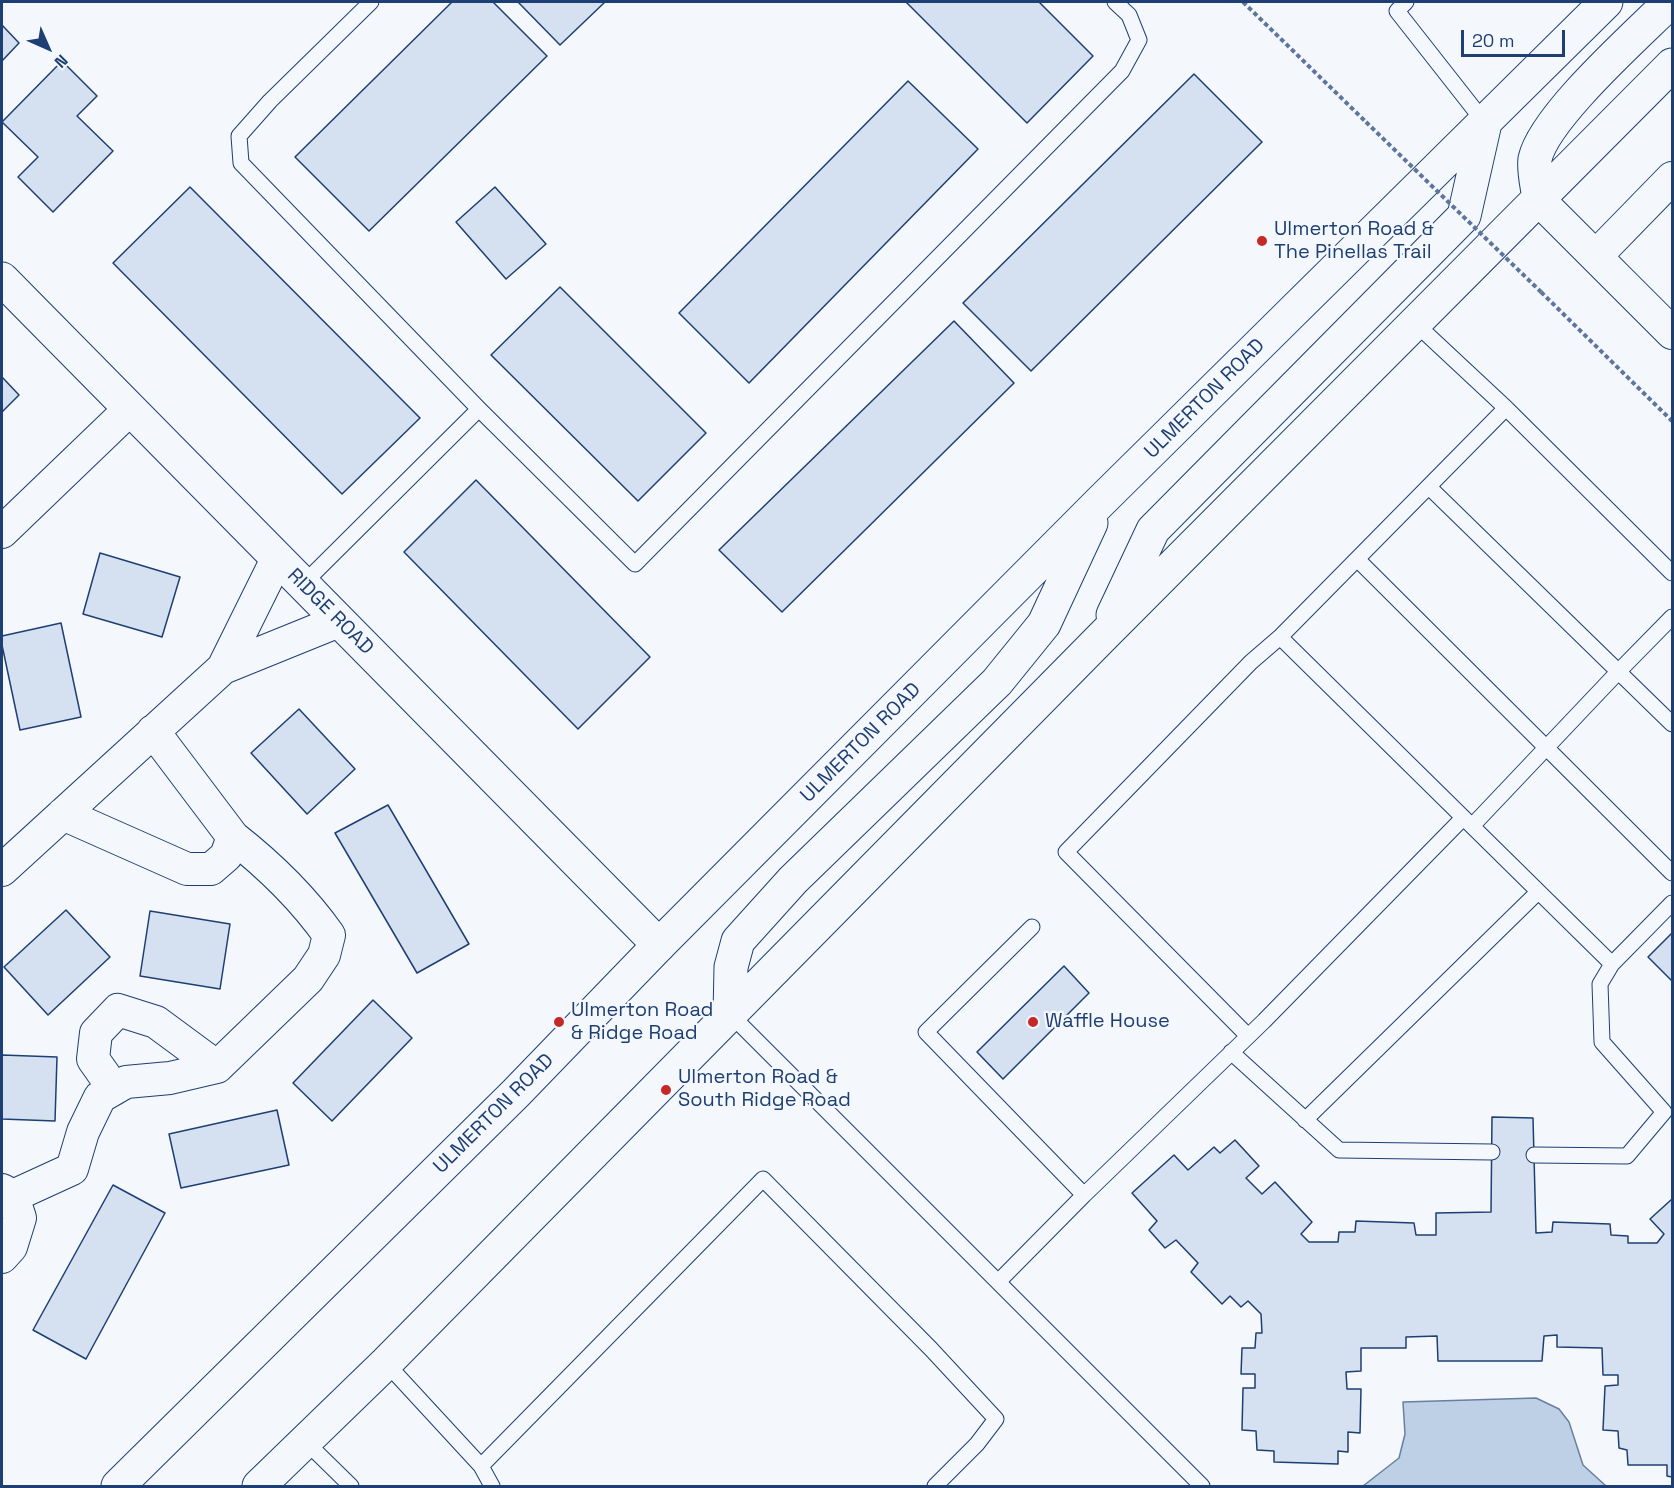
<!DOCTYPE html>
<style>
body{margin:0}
#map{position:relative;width:1674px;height:1488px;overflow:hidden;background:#f4f7fb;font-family:"Space Grotesk",sans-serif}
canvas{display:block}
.frame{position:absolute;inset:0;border:3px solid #1d3f73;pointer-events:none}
.north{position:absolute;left:18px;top:18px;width:60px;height:60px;-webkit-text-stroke:4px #f4f7fb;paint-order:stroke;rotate:135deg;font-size:16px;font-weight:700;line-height:24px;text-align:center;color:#1d3f73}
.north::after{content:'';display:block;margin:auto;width:21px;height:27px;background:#1d3f73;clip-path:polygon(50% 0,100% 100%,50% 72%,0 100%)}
.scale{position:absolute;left:1461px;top:30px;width:104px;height:27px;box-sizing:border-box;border:3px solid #1d3f73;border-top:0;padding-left:8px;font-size:18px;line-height:21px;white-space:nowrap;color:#1d3f73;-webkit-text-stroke:4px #f4f7fb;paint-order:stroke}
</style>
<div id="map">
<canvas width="1674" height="1488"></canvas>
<div class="frame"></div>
<div class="north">N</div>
<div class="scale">20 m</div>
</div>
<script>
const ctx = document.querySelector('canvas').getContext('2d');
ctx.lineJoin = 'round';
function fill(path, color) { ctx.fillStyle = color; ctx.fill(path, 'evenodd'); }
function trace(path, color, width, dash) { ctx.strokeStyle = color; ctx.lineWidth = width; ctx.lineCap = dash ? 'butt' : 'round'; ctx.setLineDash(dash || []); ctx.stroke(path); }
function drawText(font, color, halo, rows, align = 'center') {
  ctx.font = font + ' "Space Grotesk",sans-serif'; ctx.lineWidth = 4.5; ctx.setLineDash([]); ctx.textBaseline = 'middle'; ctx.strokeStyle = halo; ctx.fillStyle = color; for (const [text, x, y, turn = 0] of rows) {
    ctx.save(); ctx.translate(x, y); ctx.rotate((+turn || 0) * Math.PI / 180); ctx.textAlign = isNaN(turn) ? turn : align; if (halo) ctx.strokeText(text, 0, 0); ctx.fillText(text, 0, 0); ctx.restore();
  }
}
const water = new Path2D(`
 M1536 1398 1559 1409 1569 1422 1583 1465 1606 1486H1363L1399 1458 1405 1434 1403 1402Z`);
const building = new Path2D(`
 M452 2H493L547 56 369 231 295 157Z
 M518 2H605L560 45Z
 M906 2H1039L1093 56 1027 123Z
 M2 25 19 43 2 61Z
 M62 61 97 96 77 116 113 151 53 212 18 177 38 157 2 122Z
 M1194 74 1262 142 1031 371 963 303Z
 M908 81 978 149 749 383 679 313Z
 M190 187 420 418 342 494 113 263Z
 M495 187 546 244 506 279 456 222Z
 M560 287 706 433 638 501 491 355Z
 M954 321 1014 383 782 612 719 550Z
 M2 377 19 395 2 412Z
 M476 480 650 657 578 729 404 552Z
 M100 553 180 577 162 637 83 614Z
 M61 623 81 717 20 730 2 645V636Z
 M299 709 355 769 307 814 251 753Z
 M388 805 469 944 417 973 335 833Z
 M66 910 110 957 48 1015 4 967Z
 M150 911 230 924 220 989 140 976Z
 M1672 933V981L1648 957Z
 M1064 966 1089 993 1003 1079 977 1052Z
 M373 1000 412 1038 332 1121 293 1083Z
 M2 1055 57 1057 55 1121 2 1119Z
 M277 1110 289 1165 181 1188 169 1134Z
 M1492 1117 1533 1118 1536 1233 1552 1232 1553 1222 1610 1224 1611 1235 1628 1236V1243H1657L1664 1234 1650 1219 1672 1199V1477L1667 1476V1465H1628L1627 1450 1619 1448 1618 1431 1603 1430 1605 1386 1618 1385V1375H1603L1602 1348 1557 1347V1335L1544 1336 1542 1361H1438L1437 1336 1406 1337V1348H1361V1371L1346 1372 1347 1389H1361L1360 1433 1348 1432V1452L1338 1451V1464L1274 1462V1451L1257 1450 1256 1431 1242 1430 1243 1388H1255V1374H1241L1242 1348H1255L1256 1333H1262L1261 1314 1248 1301 1241 1307 1230 1296 1222 1304 1191 1272 1198 1263 1176 1240 1165 1248 1149 1230 1157 1221 1132 1193 1174 1155 1188 1170 1214 1147 1220 1153 1235 1140 1259 1166 1246 1178 1262 1194 1275 1182 1312 1222 1301 1234 1309 1242H1338L1339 1232H1355L1356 1221 1414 1223 1416 1235H1436V1213L1491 1212Z
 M113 1185 165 1213 86 1359 33 1330Z`);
const path = new Path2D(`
 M1243 2 1366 122
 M1541 292 1672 421`);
const service = new Path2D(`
 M371 2 270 101 239 136 241 163 479 409 635 564 1122 71 1139 40 1129 15 1115 2
 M1406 2 1397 11 1485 123
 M1416 324 1506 408 1672 573
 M1506 408 1280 637 1612 964 1672 903
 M1429 487 1672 724
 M1357 559 1672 873
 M302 585 479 409
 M1472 826 1618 672 1672 617
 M1032 927 926 1032 1084 1195
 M730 1014 1202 1486
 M1248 1036 1066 852 1251 662 1280 637
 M1231 1052 1339 1150 1492 1152
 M1305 1120 1538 892
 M1534 1155 1627 1156 1664 1112 1602 1042 1600 984 1612 964
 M998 1282 1084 1195 1264 1021 1463 818
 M386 1363 481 1466 763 1179 931 1349 996 1419 977 1444 935 1486
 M305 1441 351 1486
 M481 1466 492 1486`);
const minor = new Path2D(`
 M1539 200 1672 333
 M1596 256 1672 178
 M2 532 130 409
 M223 668 277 559
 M63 814 187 869H211L226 856 233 837 153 731
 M2 870 223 668 339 621
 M114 1089 93 1059 96 1033 118 1010 156 1022 217 1067
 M2 1190 13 1196 20 1218 11 1247 2 1257
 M13 1196 72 1169 83 1132 100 1097 126 1082 170 1078 217 1067 308 979 324 955 329 935C302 897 270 866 233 837`);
const tertiary = new Path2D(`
 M2 279 659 945`);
const primary = new Path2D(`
 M1539 200C1538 188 1533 171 1535 159 1544 117 1638 34 1670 2
 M1113 615 1153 530 1464 216 1485 123
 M730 1014 731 967 738 941 793 880 997 682 1044 624 1091 523
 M118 1486 516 1093 659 945 1100 502 1606 2
 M259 1486 386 1363 1103 636 1672 65`);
const pathBridge = new Path2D(`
 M1366 122 1541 292`);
const markers = [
 [1262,241,6,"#c62828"],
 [559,1022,6,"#c62828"],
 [1033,1022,6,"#c62828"],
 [666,1090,6,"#c62828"]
];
const poiNames = [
 ["Ulmerton Road &",1274,230],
 ["The Pinellas Trail",1274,253],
 ["Ulmerton Road",571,1011],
 ["& Ridge Road",571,1034],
 ["Waffle House",1045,1022],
 ["Ulmerton Road &",678,1078],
 ["South Ridge Road",678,1101]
];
const streetNames = [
 ["ULMERTON ROAD",1205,399,-45],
 ["RIDGE ROAD",330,612,45],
 ["ULMERTON ROAD",861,743,-45],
 ["ULMERTON ROAD",494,1114,-45]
];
fill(water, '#bed0e5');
trace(water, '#687fa3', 1.5);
fill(building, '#d5e0f0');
trace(building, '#1d3f73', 1.5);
trace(service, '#1d3f73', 17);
trace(minor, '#1d3f73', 34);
trace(tertiary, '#1d3f73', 35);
trace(primary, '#1d3f73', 35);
trace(path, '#5e769c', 4, [4.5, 3]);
trace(service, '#f4f7fb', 15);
trace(minor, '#f4f7fb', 32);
trace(tertiary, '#f4f7fb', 33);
trace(primary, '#f4f7fb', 33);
trace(pathBridge, '#5e769c', 4, [4.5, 3]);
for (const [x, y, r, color] of markers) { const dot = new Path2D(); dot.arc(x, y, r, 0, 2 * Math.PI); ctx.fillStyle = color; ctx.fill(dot); trace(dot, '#f4f7fb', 2); }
drawText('20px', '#1d3f73', '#f4f7fb', poiNames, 'left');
drawText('20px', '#1d3f73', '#f4f7fb', streetNames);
</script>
